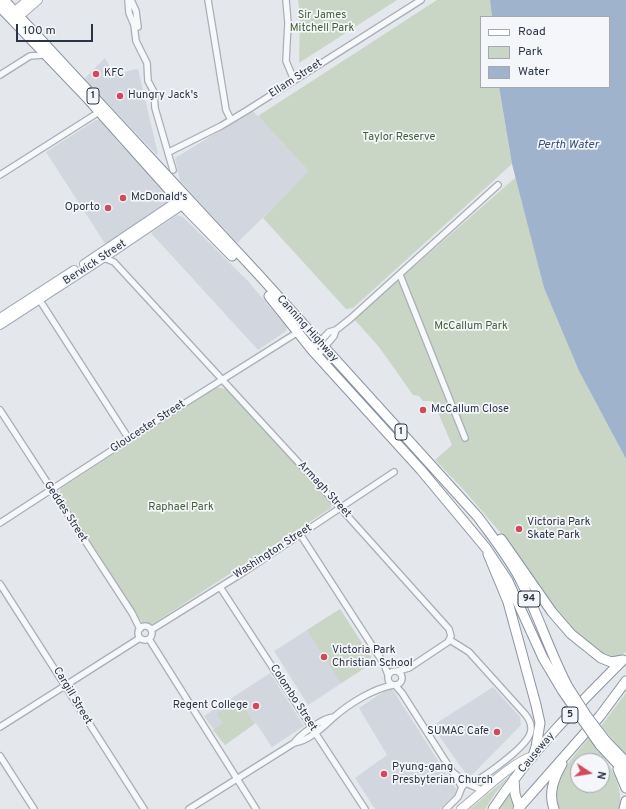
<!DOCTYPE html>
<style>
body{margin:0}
#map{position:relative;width:626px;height:809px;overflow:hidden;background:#e4e7ec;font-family:Overpass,sans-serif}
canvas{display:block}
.legend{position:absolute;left:480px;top:16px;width:130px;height:72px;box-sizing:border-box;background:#f4f6f9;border:1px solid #a4a8b1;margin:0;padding:5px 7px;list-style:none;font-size:12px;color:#2b3445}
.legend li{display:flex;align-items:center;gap:8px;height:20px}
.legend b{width:20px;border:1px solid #a4a8b1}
.north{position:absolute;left:570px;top:753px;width:40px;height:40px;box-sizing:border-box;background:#f4f6f9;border:1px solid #a4a8b1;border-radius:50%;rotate:102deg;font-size:11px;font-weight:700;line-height:16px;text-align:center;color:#2b3445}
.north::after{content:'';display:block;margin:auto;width:14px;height:18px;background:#d1495b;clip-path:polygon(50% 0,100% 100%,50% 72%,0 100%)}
.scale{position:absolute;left:16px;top:24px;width:77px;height:18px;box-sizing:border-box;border:2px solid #2b3445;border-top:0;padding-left:5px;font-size:12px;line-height:14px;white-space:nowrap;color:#2b3445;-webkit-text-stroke:3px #f4f6f9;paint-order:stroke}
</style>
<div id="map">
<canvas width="626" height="809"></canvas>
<ul class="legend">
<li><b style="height:5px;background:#fff"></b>Road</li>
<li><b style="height:11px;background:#c9d6c5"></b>Park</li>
<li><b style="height:11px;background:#9fb4cc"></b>Water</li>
</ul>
<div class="north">N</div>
<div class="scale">100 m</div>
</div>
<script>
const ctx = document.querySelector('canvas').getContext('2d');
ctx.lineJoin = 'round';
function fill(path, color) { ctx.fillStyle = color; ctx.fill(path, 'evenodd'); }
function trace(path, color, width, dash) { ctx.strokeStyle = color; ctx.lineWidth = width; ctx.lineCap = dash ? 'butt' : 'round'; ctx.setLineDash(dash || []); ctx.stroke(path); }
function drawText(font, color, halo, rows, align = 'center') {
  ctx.font = font + ' Overpass,sans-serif'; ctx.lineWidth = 3.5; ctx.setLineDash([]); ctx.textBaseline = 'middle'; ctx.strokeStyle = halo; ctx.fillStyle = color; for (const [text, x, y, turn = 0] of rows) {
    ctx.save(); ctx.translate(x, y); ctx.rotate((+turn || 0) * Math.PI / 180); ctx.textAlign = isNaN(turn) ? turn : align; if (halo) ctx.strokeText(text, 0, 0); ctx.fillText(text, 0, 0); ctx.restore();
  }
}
const built = new Path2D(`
 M105 58 114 74 138 69 158 154 157 155 84 79Z
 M253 111 310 171 237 243 180 181 175 158Z
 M96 120H101L120 144 137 159 171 199 170 202 106 245 46 152Z
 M177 215 183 217 247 280 287 327 286 331 258 350 151 233Z
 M340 609 374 662 308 705 274 651Z
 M270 673 304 726 272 747 256 723 225 745 204 716Z
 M391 687 456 789 455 794 440 809H375L355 778 387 755 359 708Z
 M493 687 520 717 521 725 472 775 466 774 432 726Z`);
const green = new Path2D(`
 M298 0H397L299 63 300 16Z
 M437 0H490L492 17H481V87H499L512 164 353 308 346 309 263 218 309 171 258 116Z
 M516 177 544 288 579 371 626 459V652C619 657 614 660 605 657L569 627 553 610 505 538 463 489 435 460 452 445 433 401H423L419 396 413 395 379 347 354 319Z
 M216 387 226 389 331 502V508L151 625 144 624 133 611 102 564 99 554 87 540 60 495V489Z
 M340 609 374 662 341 683 307 630Z
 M626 693V755L601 726Z
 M239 699 254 724 225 745 213 730 223 723 217 714Z
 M589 738C603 755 626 784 619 809H559C548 782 573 757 589 738ZM578 761H602V785H578Z
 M512 774 496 792 485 809H470Z
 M510 789 515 805 512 809H496Z`);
const water = new Path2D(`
 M490 0H626V459L579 371 544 288 512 164 499 87H609V17H492Z`);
const minor = new Path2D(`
 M128 0 129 13 134 25 136 41 147 63 148 81 154 92 155 108 173 170
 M131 0 136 11 138 27
 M208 0 226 110 231 120
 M286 0 288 23 286 61 294 80
 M0 75 30 56 44 55
 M169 152 221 126 246 111 421 0
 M0 175 99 112
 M104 258 114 262 344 512 449 629 451 636 448 642 409 668 398 671
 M400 275 465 438
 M37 296 129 439
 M312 350 329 332 336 330 350 319 498 185
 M317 356 334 336 336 330
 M0 410 132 613 140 629
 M0 523 163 417 298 332
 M300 534 384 664 388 675
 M0 584 144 809
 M220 587 365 809
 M138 633a7 7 0 1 1 14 0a7 7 0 1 1-14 0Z
 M151 630 244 572 394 472
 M149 639 256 809
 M450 640 469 652 525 714C530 720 533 726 530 734 524 749 485 776 471 784
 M388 678a7 7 0 1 1 14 0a7 7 0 1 1-14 0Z
 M395 685 402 693 462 787
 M0 727 140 638
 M294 743C299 735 324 717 334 717
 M0 756 34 809
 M454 773 466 783
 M189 809 294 743C309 741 323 727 334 717 350 703 373 689 393 685
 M446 809 458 797 462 787 466 783 484 791`);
const secondary = new Path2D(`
 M10 15 28 0
 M15 20 38 0
 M461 809C479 795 513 761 533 756`);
const primary = new Path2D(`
 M84 264 182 198
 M0 318 74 270
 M0 325 117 249 188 201`);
const trunk = new Path2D(`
 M4 0 258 274 478 517C494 539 511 560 522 583 539 617 550 653 568 687
 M0 7 88 99 188 211 232 256
 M269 296 312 350 421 470 486 548 508 581 543 658 562 690
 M501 539 552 612 571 634 601 658 611 662 623 660
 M488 554 508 602 536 705 540 723 536 747 533 756
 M605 740 626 762
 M600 745 626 773
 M618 769 626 788
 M514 779 515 794 520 809
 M493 809C529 754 576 707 622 661
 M518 809 600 716 626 681
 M554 809C548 793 554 778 562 764
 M624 809 626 801`);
const trunkBridge = new Path2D(`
 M568 687 586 715 605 740
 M562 690 600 745`);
const markers = [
 [96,74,4,"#d1495b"],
 [120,96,4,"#d1495b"],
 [123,198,4,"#d1495b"],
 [108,208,4,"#d1495b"],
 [423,410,4,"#d1495b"],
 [519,529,4,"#d1495b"],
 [324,657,4,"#d1495b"],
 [256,706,4,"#d1495b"],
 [497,732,4,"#d1495b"],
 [384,774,4,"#d1495b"]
];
const shields = [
 [93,96,12],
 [401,432,12],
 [529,599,22],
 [570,715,16]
];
const shieldNames = [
 ["1",93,96],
 ["1",401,432],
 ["94",529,599],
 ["5",570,715]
];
const parkNames = [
 ["Sir James",322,16],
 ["Mitchell Park",322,29],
 ["Taylor Reserve",399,138],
 ["McCallum Park",471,327],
 ["Raphael Park",181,508]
];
const poiNames = [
 ["KFC",104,74],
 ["Hungry Jack's",128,96],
 ["McDonald's",131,198],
 ["Oporto",100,208,"right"],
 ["McCallum Close",431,410],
 ["Victoria Park",527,523],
 ["Skate Park",527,536],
 ["Victoria Park",332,651],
 ["Christian School",332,664],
 ["Regent College",248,706,"right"],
 ["SUMAC Cafe",489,732,"right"],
 ["Pyung-gang",392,768],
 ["Presbyterian Church",392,781]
];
const streetNames = [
 ["Ellam Street",296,79,-33],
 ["Berwick Street",95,263,-33],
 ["Canning Highway",307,329,48],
 ["Gloucester Street",148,427,-33],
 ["Armagh Street",324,490,47],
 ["Geddes Street",65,512,57],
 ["Washington Street",273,552,-33],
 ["Cargill Street",72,696,59],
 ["Colombo Street",293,698,57],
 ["Causeway",537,753,-50]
];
const waterNames = [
 ["Perth Water",568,146]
];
fill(built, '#d2d6de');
fill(green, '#c9d6c5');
fill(water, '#9fb4cc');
trace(minor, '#a9aeb7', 8);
trace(secondary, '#a9aeb7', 10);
trace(primary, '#a3abb8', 10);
trace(trunk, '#8b94a3', 11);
trace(minor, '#f7f8fa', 5.5);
trace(secondary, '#fff', 8);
trace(primary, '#fff', 8);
trace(trunk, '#fff', 9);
trace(trunkBridge, '#8b94a3', 11, []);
trace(trunkBridge, '#fff', 9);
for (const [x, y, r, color] of markers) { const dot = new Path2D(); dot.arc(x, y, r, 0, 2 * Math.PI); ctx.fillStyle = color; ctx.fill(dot); trace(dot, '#f4f6f9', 1.5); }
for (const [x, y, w] of shields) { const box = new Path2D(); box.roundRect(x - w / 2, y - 8, w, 16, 3); ctx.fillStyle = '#f4f6f9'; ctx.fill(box); trace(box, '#2b3445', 1); }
drawText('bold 10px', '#2b3445', null, shieldNames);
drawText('11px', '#3f6138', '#f4f6f9', parkNames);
drawText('11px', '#2b3445', '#f4f6f9', poiNames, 'left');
drawText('11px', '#2b3445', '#f4f6f9', streetNames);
drawText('italic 12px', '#34527a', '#f4f6f9', waterNames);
</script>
